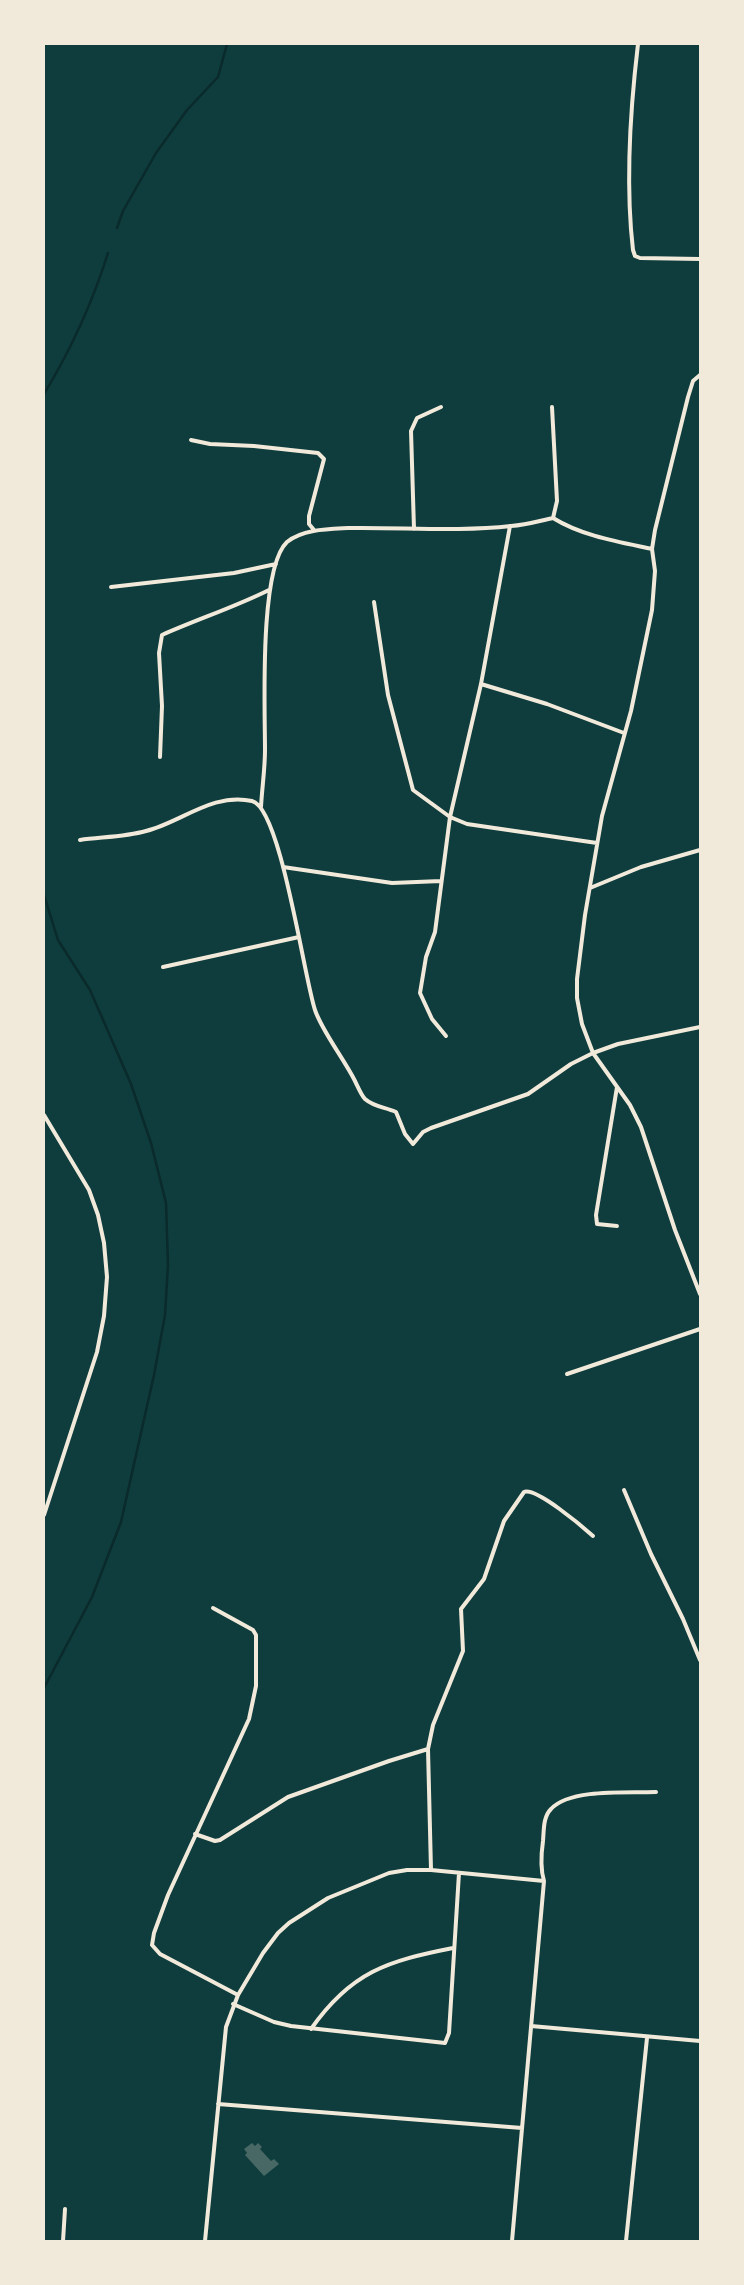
<!DOCTYPE html>
<style>
body{margin:0}
#map{position:relative;width:744px;height:2285px;overflow:hidden;background:#0f3d3e;font-family:Helvetica,sans-serif}
canvas{display:block}
.frame{position:absolute;inset:0;border:45px solid #f1e9da;pointer-events:none}
</style>
<div id="map">
<canvas width="744" height="2285"></canvas>
<div class="frame"></div>
</div>
<script>
const ctx = document.querySelector('canvas').getContext('2d');
ctx.lineJoin = 'round';
function trace(path, color, width, dash) { ctx.strokeStyle = color; ctx.lineWidth = width; ctx.lineCap = dash ? 'butt' : 'round'; ctx.setLineDash(dash || []); ctx.stroke(path); }
function fill(path, color) { ctx.fillStyle = color; ctx.fill(path, 'evenodd'); }
const stream = new Path2D(`
 M117 228 123 211 156 153 187 110 218 77 227 44
 M44 394C70 351 93 301 108 253
 M44 895 58 940 90 990 131 1084 151 1143 166 1203 168 1265 165 1315 154 1375 121 1522 92 1597 44 1688`);
const building = new Path2D(`
 M252 2143 255 2146 258 2143 262 2147 260 2149 271 2161 274 2159 279 2164 264 2176 245 2155 247 2153 244 2149Z`);
const minor = new Path2D(`
 M638 44C630 111 625 182 633 250L635 256 640 258 700 259
 M700 375 693 381 688 397 655 530 652 549 655 571 652 610 631 711 602 816 585 915 577 979V998L582 1024 593 1053 630 1105 641 1127 675 1230 700 1294
 M552 407 557 501 553 518
 M191 440 210 444 254 446 318 453 324 459 309 516V524L314 530
 M414 529 411 431 417 418 441 407
 M111 587 234 573 276 564
 M374 602 388 695 413 790 450 817 467 824 597 843
 M481 684 547 704 624 733
 M160 757 162 706 159 653 162 635C198 619 235 607 269 590
 M261 807C262 788 265 769 265 750 265 709 259 568 287 542 303 529 329 529 348 528 402 527 457 532 511 526 526 525 539 521 553 518 582 536 619 542 652 549
 M80 840C101 837 125 837 146 831 180 823 213 792 252 801 281 808 304 978 315 1010 322 1031 344 1059 355 1081 358 1087 361 1095 365 1099 374 1107 385 1107 396 1112L405 1134 413 1144 423 1132 431 1128 528 1094 571 1064 593 1053 618 1044 700 1027
 M283 867 392 883 441 881
 M590 888 641 867 700 850
 M163 967 299 937
 M446 1036 432 1019 420 993 426 957 435 932 450 817 481 684 510 526
 M44 1115 89 1190 98 1215 104 1243 107 1277 104 1316 97 1352 44 1515
 M617 1226 597 1224 596 1215 617 1087
 M567 1374 700 1329
 M624 1490 651 1554 683 1619 700 1660
 M213 1608 253 1630 256 1635V1686L249 1719 168 1895 154 1933 152 1945 160 1954 238 1995
 M195 1834 215 1841 220 1840 288 1797 389 1761 428 1749
 M431 1870 428 1749 433 1725 463 1651 461 1609 484 1579 504 1521 524 1492C536 1487 583 1527 593 1536
 M233 2004 274 2022 291 2026 445 2043 449 2033 459 1873
 M531 2026 700 2041
 M311 2029C351 1972 387 1961 453 1948
 M218 2104 522 2128
 M63 2241 65 2209
 M205 2241 226 2027 238 1995 263 1953 278 1933 289 1923 328 1898 389 1873 407 1870H431L544 1881
 M512 2241 544 1881C540 1868 541 1855 543 1841 544 1830 543 1817 551 1809 570 1788 630 1793 656 1792
 M626 2241 647 2038`);
trace(stream, '#0a2a2b', 2.5);
fill(building, '#486865');
trace(minor, '#f1e9da', 4);
</script>
